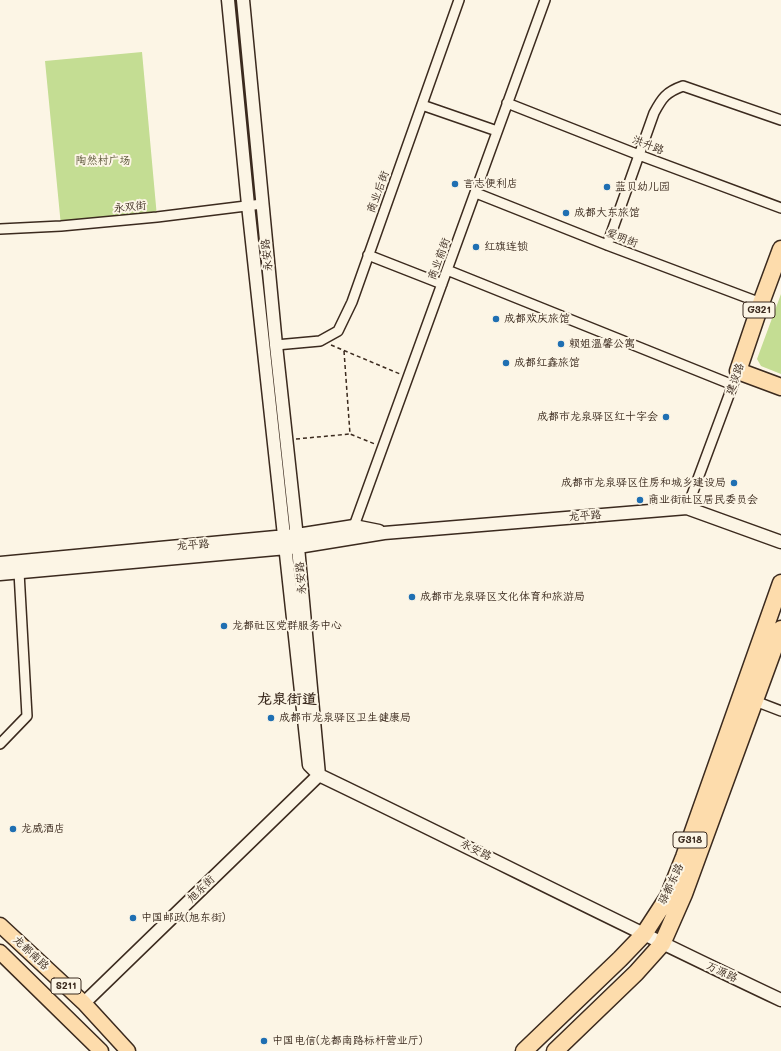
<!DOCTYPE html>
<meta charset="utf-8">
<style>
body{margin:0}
canvas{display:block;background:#fcf5e5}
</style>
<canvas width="781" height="1051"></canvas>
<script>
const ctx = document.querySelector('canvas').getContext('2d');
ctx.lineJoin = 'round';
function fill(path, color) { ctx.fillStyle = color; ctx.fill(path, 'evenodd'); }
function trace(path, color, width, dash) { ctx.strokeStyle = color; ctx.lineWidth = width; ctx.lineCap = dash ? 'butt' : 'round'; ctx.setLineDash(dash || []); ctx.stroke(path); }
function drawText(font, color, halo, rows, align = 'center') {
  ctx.font = font + ' Mali,"LXGW WenKai TC",sans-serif'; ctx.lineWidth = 4; ctx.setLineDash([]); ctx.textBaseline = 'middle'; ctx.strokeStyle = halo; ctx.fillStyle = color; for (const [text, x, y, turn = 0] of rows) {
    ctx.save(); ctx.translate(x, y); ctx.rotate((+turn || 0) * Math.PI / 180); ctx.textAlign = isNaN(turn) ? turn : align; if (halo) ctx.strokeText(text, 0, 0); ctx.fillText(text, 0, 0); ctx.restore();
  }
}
const green = new Path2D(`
 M142 52 157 217 61 226 45 61Z
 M781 294V374L761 366 757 359Z`);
const path = new Path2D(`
 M331 345 400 374
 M344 351 350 434 375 444
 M296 439 350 434`);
const street = new Path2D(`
 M507 103 639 155 781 208
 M422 105 497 131
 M476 193 607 245 761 303
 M0 229 61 226 157 217 262 204
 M607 245 654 113C662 98 666 92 683 86L781 120
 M368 255 442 284
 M447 270 733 385
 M276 345 320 341 338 331 352 302 459 0
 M687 508 738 371
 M354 526 545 0
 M755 701 781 711
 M0 744 27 716 19 572`);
const secondary = new Path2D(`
 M228 0 248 205 309 765 319 775C473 849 626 927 781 1000
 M243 0 276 345 298 547 319 775
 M0 563 297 535 354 526 379 531
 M0 574 298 547 384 533 687 508 781 542
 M84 1003 319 775`);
const primary = new Path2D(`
 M0 925 84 1003 128 1051
 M0 952 101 1051`);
const highway = new Path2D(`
 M781 249 761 303 738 371 781 387
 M524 1051 620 959 644 934 668 897 684 857 781 583
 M555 1051 636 973 662 944 684 894 781 629`);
const markers = [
 [455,184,4,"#1f6fb2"],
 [607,187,4,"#1f6fb2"],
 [566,213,4,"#1f6fb2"],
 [476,247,4,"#1f6fb2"],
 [496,319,4,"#1f6fb2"],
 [561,344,4,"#1f6fb2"],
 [506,363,4,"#1f6fb2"],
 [666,417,4,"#1f6fb2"],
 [734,483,4,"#1f6fb2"],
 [640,500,4,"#1f6fb2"],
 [412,597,4,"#1f6fb2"],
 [224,626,4,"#1f6fb2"],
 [271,718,4,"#1f6fb2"],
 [13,829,4,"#1f6fb2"],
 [133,918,4,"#1f6fb2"],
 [264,1041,4,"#1f6fb2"]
];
const shields = [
 [759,310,32],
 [690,840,34],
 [66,986,30]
];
const shieldNames = [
 ["G321",759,310],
 ["G318",690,840],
 ["S211",66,986]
];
const streetNames = [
 ["洪升路",648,145,21],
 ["商业后街",378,192,-70],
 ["永双街",130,207,-6],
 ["爱明街",622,238,21],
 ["永安路",267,255,-96],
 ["商业前街",439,259,-70],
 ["建设路",735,379,-70],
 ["龙平路",585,516,-5],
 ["龙平路",193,545,-5],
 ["永安路",301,578,-95],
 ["永安路",476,850,26],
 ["驿都东路",671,884,-65],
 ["旭东街",201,889,-44],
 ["龙都南路",31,953,43],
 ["万源路",722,972,25]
];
const parkNames = [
 ["陶然村广场",103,161]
];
const poiNames = [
 ["言志便利店",463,184],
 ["蓝贝幼儿园",615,187],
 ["成都大东旅馆",574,213],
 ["红旗连锁",484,247],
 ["成都欢庆旅馆",504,319],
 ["赖姐温馨公寓",569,344],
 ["成都红鑫旅馆",514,363],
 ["成都市龙泉驿区红十字会",658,417,"right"],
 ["成都市龙泉驿区住房和城乡建设局",726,483,"right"],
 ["商业街社区居民委员会",648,500],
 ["成都市龙泉驿区文化体育和旅游局",420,597],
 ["龙都社区党群服务中心",232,626],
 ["成都市龙泉驿区卫生健康局",279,718],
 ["龙威酒店",21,829],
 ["中国邮政(旭东街)",141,918],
 ["中国电信(龙都南路标杆营业厅)",272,1041]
];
const districtNames = [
 ["龙泉街道",287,699]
];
fill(green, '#c4dd93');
trace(street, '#3b2a1e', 12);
trace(secondary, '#3b2a1e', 15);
trace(primary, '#3b2a1e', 17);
trace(highway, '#3b2a1e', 19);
trace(path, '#3b2a1e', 1.5, [4, 3]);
trace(street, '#fcf5e5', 9);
trace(secondary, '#fcf5e5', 12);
trace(primary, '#fddcac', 14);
trace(highway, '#fddcac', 16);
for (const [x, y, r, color] of markers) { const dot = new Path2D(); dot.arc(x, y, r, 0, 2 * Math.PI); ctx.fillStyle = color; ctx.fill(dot); trace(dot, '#fcf5e5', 1.5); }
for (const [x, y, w] of shields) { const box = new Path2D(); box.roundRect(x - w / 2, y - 8, w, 16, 3); ctx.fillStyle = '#fcf5e5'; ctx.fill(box); trace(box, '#3b2a1e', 1); }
drawText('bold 10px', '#3b2a1e', null, shieldNames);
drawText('11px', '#3b2a1e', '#fcf5e5', streetNames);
drawText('11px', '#5d573b', '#fcf5e5', parkNames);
drawText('11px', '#3b2a1e', '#fcf5e5', poiNames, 'left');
drawText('bold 15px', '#3b2a1e', '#fcf5e5', districtNames);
</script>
